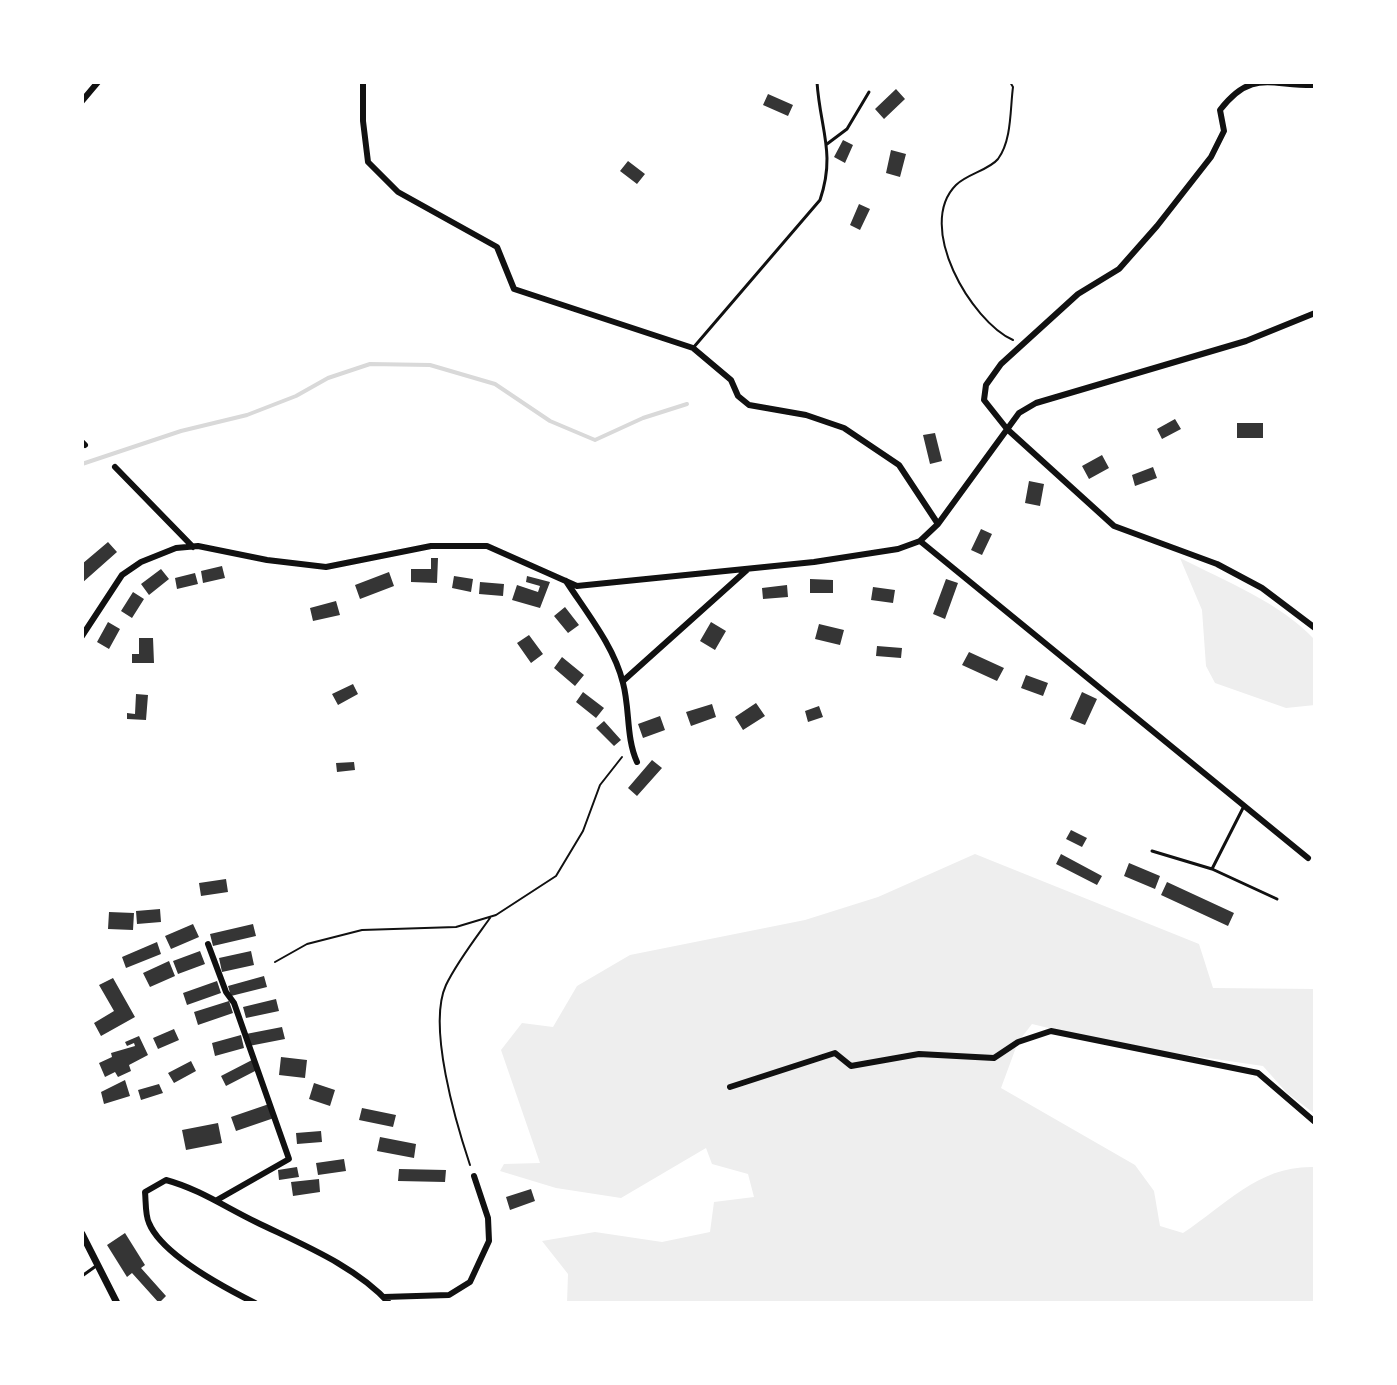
<!DOCTYPE html>
<style>
body{margin:0}
#map{position:relative;width:1397px;height:1385px;overflow:hidden;background:#fff;font-family:Mulish,sans-serif}
canvas{display:block}
.frame{position:absolute;inset:0;border:84px solid #fff;pointer-events:none}
</style>
<div id="map">
<canvas width="1397" height="1385"></canvas>
<div class="frame"></div>
</div>
<script>
const ctx = document.querySelector('canvas').getContext('2d');
ctx.lineJoin = 'round';
function fill(path, color) { ctx.fillStyle = color; ctx.fill(path, 'evenodd'); }
function trace(path, color, width, dash) { ctx.strokeStyle = color; ctx.lineWidth = width; ctx.lineCap = dash ? 'butt' : 'round'; ctx.setLineDash(dash || []); ctx.stroke(path); }
const green = new Path2D(`
 M1180 558C1225 581 1281 603 1315 640V705L1286 708 1215 683 1206 666 1202 610Z
 M975 854 1199 944 1213 988 1315 989V1114L1287 1093 1263 1066 1119 1045 1032 1024 1018 1042 1001 1088 1135 1165 1154 1191 1160 1226 1183 1233C1227 1204 1259 1165 1315 1167V1303H567L568 1274 542 1241 595 1232 662 1242 710 1232 714 1202 754 1197 748 1174 712 1164 706 1148 621 1198 556 1188 500 1171 504 1164 540 1163 501 1050 522 1023 553 1027 577 986 630 955 805 920 878 897Z`);
const stream = new Path2D(`
 M82 464 181 431 247 415 296 396 328 378 370 364 430 365 495 384 550 421 595 440 643 418 687 404`);
const building = new Path2D(`
 M896 89 905 99 884 119 875 109Z
 M768 94 793 105 788 116 763 105Z
 M843 140 853 145 845 163 834 157Z
 M891 150 906 154 900 177 886 173Z
 M628 161 645 174 637 184 620 171Z
 M859 204 870 209 860 230 850 225Z
 M1175 419 1181 429 1162 439 1157 429Z
 M1237 423H1263V438H1237Z
 M935 433 942 461 930 464 923 435Z
 M1102 455 1109 468 1089 479 1082 466Z
 M1153 467 1157 478 1135 486 1132 475Z
 M1029 481 1044 484 1040 506 1025 503Z
 M981 529 992 534 982 555 971 550Z
 M108 542 117 552 82 583V564Z
 M431 558H438L437 583 411 582V569H431Z
 M222 566 225 578 203 583 201 571Z
 M161 569 169 579 149 595 141 584Z
 M389 572 394 586 360 599 355 585Z
 M195 573 198 584 177 589 175 578Z
 M454 576 473 579 471 592 452 588Z
 M527 576 550 582 540 608 512 600 517 585 538 592 540 586 526 582Z
 M810 579 833 580V593H810Z
 M946 579 958 583 945 619 933 614Z
 M480 582 504 584 503 596 479 594Z
 M787 585 788 597 763 599 762 588Z
 M873 587 895 590 893 603 871 600Z
 M133 592 144 599 132 618 121 611Z
 M336 601 340 615 313 621 310 608Z
 M565 607 579 625 568 633 554 616Z
 M108 622 120 629 109 649 97 642Z
 M711 622 726 631 715 650 700 641Z
 M819 624 844 630 840 645 815 639Z
 M529 635 543 654 531 663 517 643Z
 M139 638H153L154 663H132V654H139Z
 M877 646 902 648 901 658 876 656Z
 M969 652 1004 668 997 681 962 665Z
 M562 657 584 675 575 686 554 668Z
 M1026 675 1048 683 1043 696 1021 688Z
 M353 684 358 694 338 705 332 694Z
 M583 692 604 708 596 718 576 702Z
 M1082 692 1097 699 1085 725 1070 719Z
 M136 694 148 695 146 720 127 719V713L135 714Z
 M756 703 765 716 743 730 735 717Z
 M712 704 716 717 691 726 686 712Z
 M819 706 823 717 808 722 805 711Z
 M660 716 665 730 643 738 638 724Z
 M604 721 621 740 614 746 596 728Z
 M652 760 662 768 637 796 628 788Z
 M354 762 355 770 337 772 336 763Z
 M1071 830 1087 838 1082 847 1066 839Z
 M1061 854 1102 876 1097 885 1056 864Z
 M1129 863 1160 876 1155 889 1124 876Z
 M226 879 228 892 201 896 199 883Z
 M1167 882 1234 913 1228 926 1161 895Z
 M160 909 161 922 137 924 136 911Z
 M109 912 134 913 133 930 108 929Z
 M193 924 199 937 171 949 165 936Z
 M253 924 256 936 213 946 210 934Z
 M157 942 161 954 126 968 122 957Z
 M200 951 205 964 178 974 173 961Z
 M251 951 254 965 222 972 219 958Z
 M169 961 175 976 150 987 143 973Z
 M264 976 267 987 231 996 228 986Z
 M113 978 135 1017 101 1036 94 1023 114 1011 99 985Z
 M217 981 221 993 187 1005 183 993Z
 M276 999 279 1011 246 1018 243 1007Z
 M229 1001 233 1013 198 1025 194 1012Z
 M282 1027 285 1039 249 1046 246 1034Z
 M174 1029 179 1040 158 1049 153 1038Z
 M241 1035 244 1048 215 1056 212 1043Z
 M139 1036 148 1055 129 1065 131 1071 118 1077 115 1072 105 1077 99 1063 112 1057 111 1053 135 1046 134 1043 127 1046 125 1042Z
 M281 1057 307 1060 305 1078 279 1075Z
 M252 1060 257 1070 226 1086 221 1076Z
 M191 1061 196 1071 174 1083 168 1073Z
 M125 1080 130 1096 104 1104 101 1092Z
 M314 1083 335 1090 330 1106 309 1099Z
 M159 1084 163 1093 141 1100 138 1090Z
 M269 1104 274 1118 236 1131 231 1117Z
 M362 1108 396 1115 393 1127 359 1120Z
 M218 1123 222 1143 186 1150 182 1130Z
 M321 1131 322 1142 297 1144 296 1133Z
 M380 1137 416 1144 414 1158 377 1151Z
 M344 1159 346 1171 318 1175 316 1163Z
 M297 1167 299 1177 279 1180 278 1170Z
 M399 1169 446 1170 445 1182 398 1181Z
 M319 1179 320 1192 293 1196 291 1182Z
 M531 1189 535 1201 510 1210 506 1197Z
 M125 1233 145 1265 141 1268 166 1296 159 1303 132 1273 127 1277 107 1245Z`);
const path = new Path2D(`
 M1010 82 1013 87C1010 109 1012 140 998 159 989 170 967 174 956 185 915 226 971 321 1013 340
 M275 962 307 944 362 930 456 927 496 915 556 876 583 831 600 785 622 757
 M470 1165C456 1123 427 1026 446 985 457 962 475 939 490 918`);
const service = new Path2D(`
 M827 144 847 129 869 92
 M693 348 820 200C836 153 820 129 817 82
 M1244 806 1212 869 1277 899
 M1152 851 1212 869
 M82 1276 96 1266`);
const minor = new Path2D(`
 M363 82V121L368 162 398 192 497 247 514 289 693 348 731 380 738 396 749 405 806 415 844 428 899 465 938 524
 M1315 85C1270 86 1252 69 1220 110L1224 131 1211 157 1157 226 1119 269 1078 294 1001 364 986 385 984 400 1007 429 1114 526 1217 564 1262 588 1315 628
 M82 101 98 82
 M82 442 85 445
 M115 467 193 547
 M920 541 1308 858
 M566 581C586 612 614 646 623 683 630 709 626 738 637 762
 M82 636 122 575 141 562 176 548 198 546 267 560 326 567 431 546H487L577 586 814 562 898 549 920 541 938 524 1019 413 1036 403 1246 341 1315 313
 M623 681 748 569
 M208 944 226 992 234 1003 289 1159 217 1200
 M730 1087 835 1053 851 1066 919 1054 994 1058 1018 1042 1051 1031 1258 1073 1315 1122
 M384 1297 449 1295 470 1282 489 1241 488 1218 474 1176
 M255 1303C225 1288 162 1255 149 1223 145 1215 146 1201 145 1192L166 1180C199 1189 225 1207 256 1222 301 1244 356 1266 389 1303`);
const tertiary = new Path2D(`
 M82 1234 117 1303`);
fill(green, '#eee');
trace(stream, '#d9d9d9', 4);
fill(building, '#353535');
trace(path, '#111', 2);
trace(service, '#111', 3);
trace(minor, '#111', 6);
trace(tertiary, '#111', 7);
</script>
